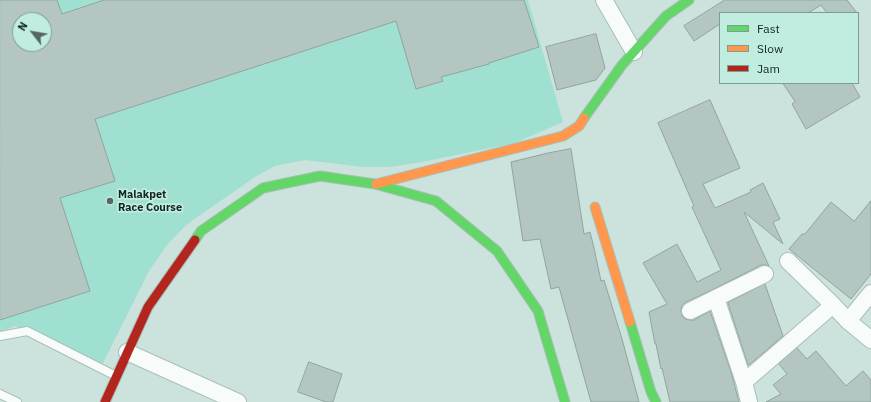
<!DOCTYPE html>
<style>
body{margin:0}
#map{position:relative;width:871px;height:402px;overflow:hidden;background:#cbe3dc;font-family:"IBM Plex Sans",sans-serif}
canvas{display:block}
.legend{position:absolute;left:719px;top:12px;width:140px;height:72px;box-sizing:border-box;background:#c1ede1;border:1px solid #7c9d94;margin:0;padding:5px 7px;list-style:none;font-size:12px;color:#142521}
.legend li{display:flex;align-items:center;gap:8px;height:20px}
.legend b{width:20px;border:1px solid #7c9d94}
.north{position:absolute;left:12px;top:12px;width:40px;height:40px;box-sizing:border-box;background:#c1ede1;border:1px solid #7c9d94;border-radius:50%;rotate:301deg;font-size:11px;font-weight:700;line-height:16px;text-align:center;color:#142521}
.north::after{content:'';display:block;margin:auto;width:14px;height:18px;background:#546862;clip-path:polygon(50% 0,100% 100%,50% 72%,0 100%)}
</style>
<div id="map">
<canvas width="871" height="402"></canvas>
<ul class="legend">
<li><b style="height:5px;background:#63d668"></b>Fast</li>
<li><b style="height:5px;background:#ff974d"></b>Slow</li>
<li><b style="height:5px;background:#b3261e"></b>Jam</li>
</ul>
<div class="north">N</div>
</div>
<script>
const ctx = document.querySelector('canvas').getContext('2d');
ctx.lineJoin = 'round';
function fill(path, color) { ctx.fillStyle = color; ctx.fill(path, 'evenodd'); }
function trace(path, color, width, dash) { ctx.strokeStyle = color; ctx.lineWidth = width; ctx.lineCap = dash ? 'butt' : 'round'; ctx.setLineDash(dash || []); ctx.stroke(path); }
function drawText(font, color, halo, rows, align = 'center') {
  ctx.font = font + ' "IBM Plex Sans",sans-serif'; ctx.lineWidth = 3.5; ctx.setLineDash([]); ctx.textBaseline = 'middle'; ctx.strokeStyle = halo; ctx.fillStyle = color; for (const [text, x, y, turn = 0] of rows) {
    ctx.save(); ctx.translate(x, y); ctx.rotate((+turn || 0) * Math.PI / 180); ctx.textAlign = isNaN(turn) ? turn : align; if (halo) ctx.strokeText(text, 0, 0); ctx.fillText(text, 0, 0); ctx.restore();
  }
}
const green = new Path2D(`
 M0 0H528L563 122 515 143 422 162 391 167H363L305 160 275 166 255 177 186 225 167 245 149 271 101 367 15 326 0 332ZM20 20H44V44H20Z`);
const building = new Path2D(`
 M0 0H57L62 14 104 0H524L539 47 489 63V64L441 77 443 81 416 89 396 21 95 119 115 181 60 198 90 291 0 320ZM20 20H44V44H20Z
 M725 0H847L857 13H827L821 5 808 13H720V24L694 41 684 26Z
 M596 34 605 68 596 80 557 90 546 47Z
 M783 83H852L860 97 806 129 792 104 795 102Z
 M710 100 740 168 703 184 715 208 751 192 750 190 763 183 780 219 773 222 783 244 744 212 769 266 765 265H761L712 290 686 302 682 305 681 310 682 316 685 319 690 320H694L710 311 731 372 739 402H670L662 368 661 369 656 344H655L649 312 667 304 643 263 677 244 697 282 721 270 692 207 694 206 658 123Z
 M571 149 584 234 590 232 594 248 601 281 604 280 622 339 639 402H591L559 287 551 289 540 239 523 241 511 162 548 153Z
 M871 201V274L851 299 789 249 802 234H805L831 202 854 221Z
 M765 284 783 336 750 364 748 365 728 303Z
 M797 348 807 359 816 351 846 386 863 371 871 380V402H766L781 394 773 385 787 374 779 364Z
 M309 362 342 374 333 402H326L298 392Z`);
const lane = new Path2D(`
 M0 336 27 331 116 376
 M0 394 17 402`);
const street = new Path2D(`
 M604 0 634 52
 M788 261 833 305 848 321 871 340
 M690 311 716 298
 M848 321 871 293
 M127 352 238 402
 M744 382 833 305
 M749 402 744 382 716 298 765 274`);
const fast = new Path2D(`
 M584 118 622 65 666 16 689 0
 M195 240 201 231 263 188 320 176 375 184 436 201 497 251 538 311 565 402
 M630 322 651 392 656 402`);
const slow = new Path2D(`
 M376 184 563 136 579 126 584 118
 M595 207 630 322`);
const jam = new Path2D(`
 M105 402 148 307 195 240`);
const markers = [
 [110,201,4,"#546862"]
];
const poiNames = [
 ["Malakpet",118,195],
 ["Race Course",118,208]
];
fill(green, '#a0e0d0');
fill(building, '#b3c6c1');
trace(building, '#91a49e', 1);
trace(lane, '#abbeb9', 10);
trace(street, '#abbeb9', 18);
trace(fast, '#abbeb9', 11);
trace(slow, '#abbeb9', 11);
trace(jam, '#abbeb9', 11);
trace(lane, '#f7fbfa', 8);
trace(street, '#f7fbfa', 16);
trace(fast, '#63d668', 9);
trace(slow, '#ff974d', 9);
trace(jam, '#b3261e', 9);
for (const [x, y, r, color] of markers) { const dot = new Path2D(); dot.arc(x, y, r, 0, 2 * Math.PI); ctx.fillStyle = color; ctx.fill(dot); trace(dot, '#c1ede1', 1.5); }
drawText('bold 11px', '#142521', '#c1ede1', poiNames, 'left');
</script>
